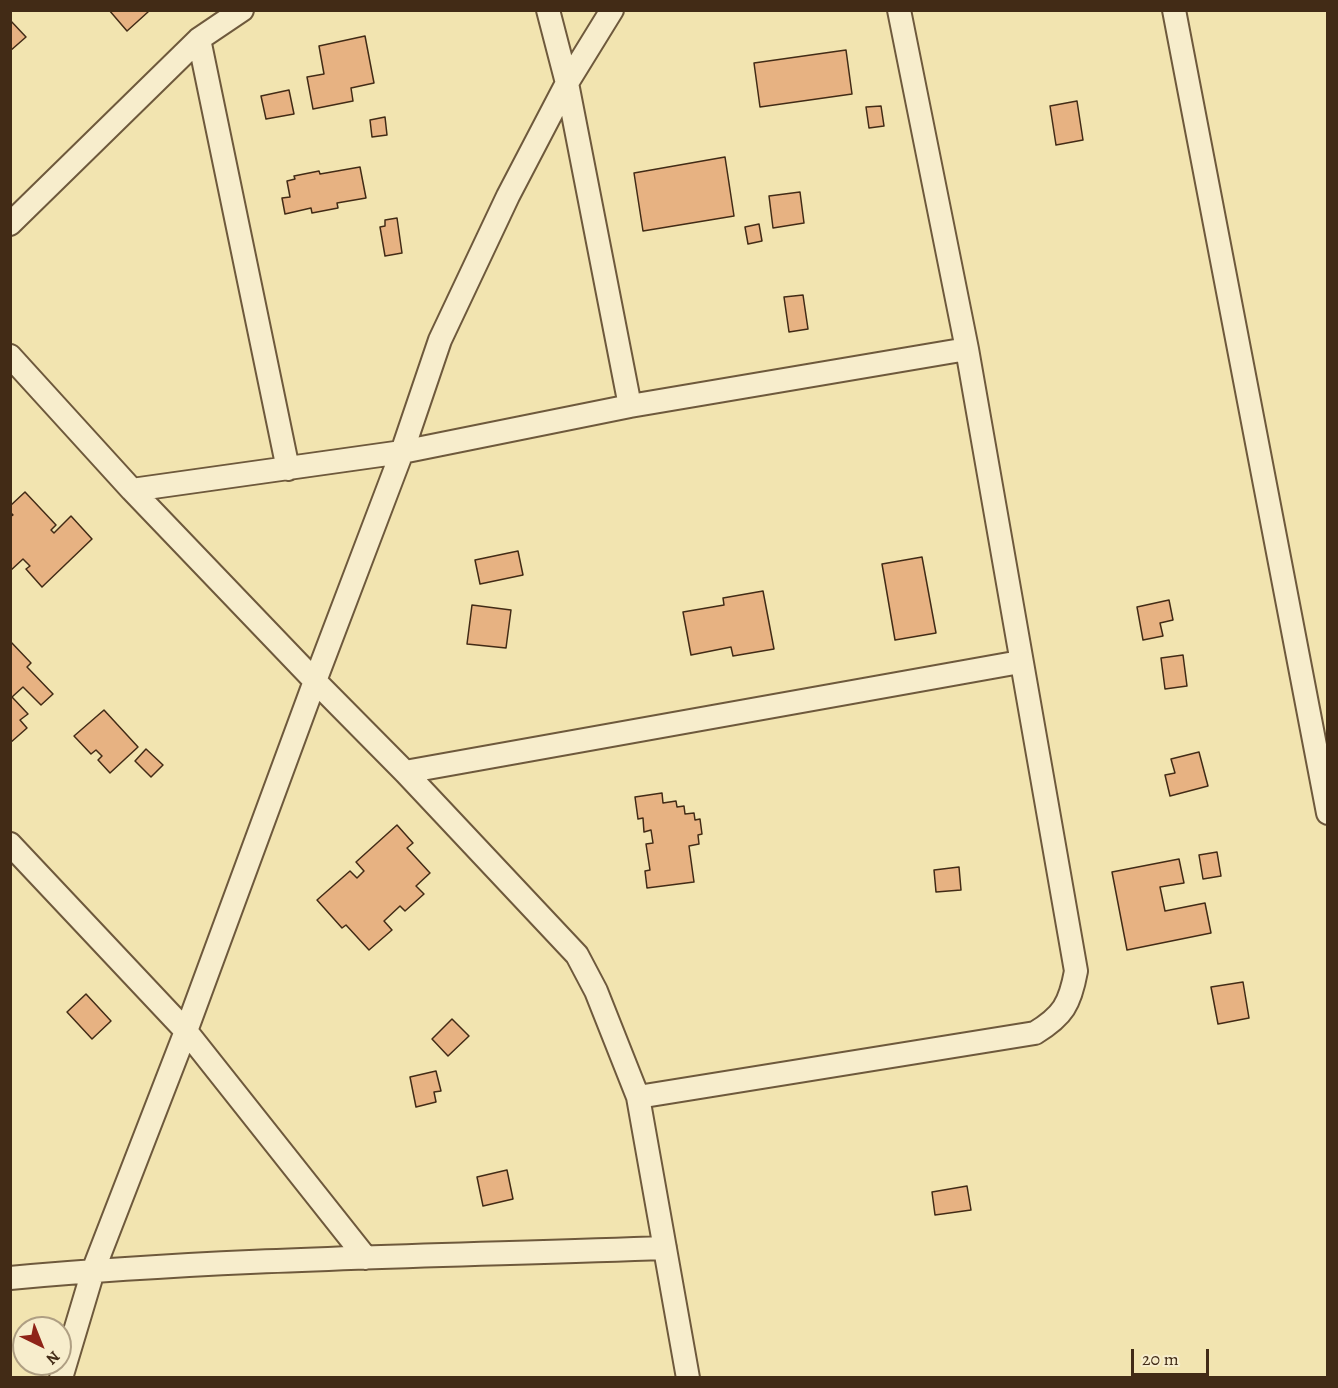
<!DOCTYPE html>
<style>
body{margin:0}
#map{position:relative;width:1338px;height:1388px;overflow:hidden;background:#f2e4b0;font-family:Alegreya,serif}
canvas{display:block}
.frame{position:absolute;inset:0;border:12px solid #422b16;pointer-events:none}
.north{position:absolute;left:12px;top:1316px;width:60px;height:60px;box-sizing:border-box;background:#f7edcc;border:2px solid #af9f83;border-radius:50%;rotate:137deg;font-size:16px;font-weight:700;line-height:24px;text-align:center;color:#422b16}
.north::after{content:'';display:block;margin:auto;width:21px;height:27px;background:#8f2418;clip-path:polygon(50% 0,100% 100%,50% 72%,0 100%)}
.scale{position:absolute;left:1131px;top:1349px;width:78px;height:27px;box-sizing:border-box;border:3px solid #422b16;border-top:0;padding-left:8px;font-size:18px;line-height:21px;white-space:nowrap;color:#422b16;-webkit-text-stroke:4px #f7edcc;paint-order:stroke}
</style>
<div id="map">
<canvas width="1338" height="1388"></canvas>
<div class="frame"></div>
<div class="north">N</div>
<div class="scale">20 m</div>
</div>
<script>
const ctx = document.querySelector('canvas').getContext('2d');
ctx.lineJoin = 'round';
function fill(path, color) { ctx.fillStyle = color; ctx.fill(path, 'evenodd'); }
function trace(path, color, width, dash) { ctx.strokeStyle = color; ctx.lineWidth = width; ctx.lineCap = dash ? 'butt' : 'round'; ctx.setLineDash(dash || []); ctx.stroke(path); }
const building = new Path2D(`
 M109 10H147L148 12 127 31Z
 M10 20 26 37 10 51Z
 M365 36 374 83 351 88 353 101 313 109 307 77 324 74 319 46Z
 M846 50 852 94 760 107 754 63Z
 M289 90 294 114 266 119 261 96Z
 M1077 101 1083 140 1056 145 1050 106Z
 M881 106 884 126 869 128 866 107Z
 M385 117 387 135 372 137 370 120Z
 M725 157 734 216 643 231 634 173Z
 M360 167 366 198 337 203 338 208 312 213 311 208 285 214 282 198 290 197 287 181 295 179 294 176 319 171 320 174Z
 M800 192 804 223 773 228 769 196Z
 M397 218 402 253 385 256 380 227 385 226V220Z
 M759 224 762 241 748 244 745 227Z
 M803 295 808 329 789 332 784 297Z
 M25 492 56 525 51 530 54 533 71 516 92 539 42 587 26 569 30 566 23 559 10 571V517L13 515 10 512V506Z
 M518 551 523 575 480 584 475 560Z
 M922 557 936 633 895 640 882 564Z
 M763 591 774 649 733 656 731 647 691 655 683 612 724 605 723 598Z
 M1169 600 1173 620 1160 623 1163 636 1143 640 1137 607Z
 M472 605 511 610 506 648 467 644Z
 M10 641 31 663 27 667 53 694 41 705 23 687 12 697 28 714 20 720 27 728 10 743Z
 M1183 655 1187 686 1165 689 1161 658Z
 M104 710 138 747 110 773 98 760 102 756 96 750 91 754 74 736Z
 M146 749 163 765 151 777 135 761Z
 M1199 752 1208 786 1170 796 1165 775 1175 773 1171 759Z
 M662 793 663 803 676 801 677 807 684 806 685 814 694 813 695 820 700 819 702 834 698 835 699 844 689 846 694 882 647 888 645 871 650 870 646 844 653 843 651 830 644 832 643 818 638 819 635 797Z
 M397 825 413 843 407 848 430 873 416 886 424 894 405 911 400 906 384 921 392 930 369 950 346 925 342 928 317 900 350 871 357 878 364 871 356 862Z
 M1217 852 1221 876 1203 879 1199 855Z
 M1179 859 1184 883 1160 887 1165 911 1205 903 1211 933 1127 950 1112 872Z
 M959 867 961 890 936 892 934 870Z
 M1243 982 1249 1018 1218 1024 1211 987Z
 M86 994 111 1021 92 1039 67 1012Z
 M452 1019 469 1036 448 1056 432 1039Z
 M436 1071 441 1091 434 1092 436 1102 416 1107 410 1077Z
 M507 1170 513 1199 483 1206 477 1177Z
 M967 1186 971 1210 935 1215 932 1192Z`);
const street = new Path2D(`
 M548 10 567 83 630 406
 M1174 10 1328 813
 M199 39 288 469
 M10 224 199 39 242 10
 M10 356 132 490 315 681 405 772 577 955 596 991 638 1097 688 1378
 M132 490 402 452 630 406 967 349
 M405 772 1020 662
 M10 844 186 1031 366 1258
 M638 1097 1035 1033C1063 1016 1070 1004 1076 971L967 349 899 10
 M10 1278C228 1258 447 1256 665 1248
 M61 1378 93 1271 186 1031 315 681 402 452 440 340 508 196 567 83 612 10`);
fill(building, '#e7b282');
trace(building, '#422b16', 1.5);
trace(street, '#6e593c', 26);
trace(street, '#f7edcc', 22);
</script>
